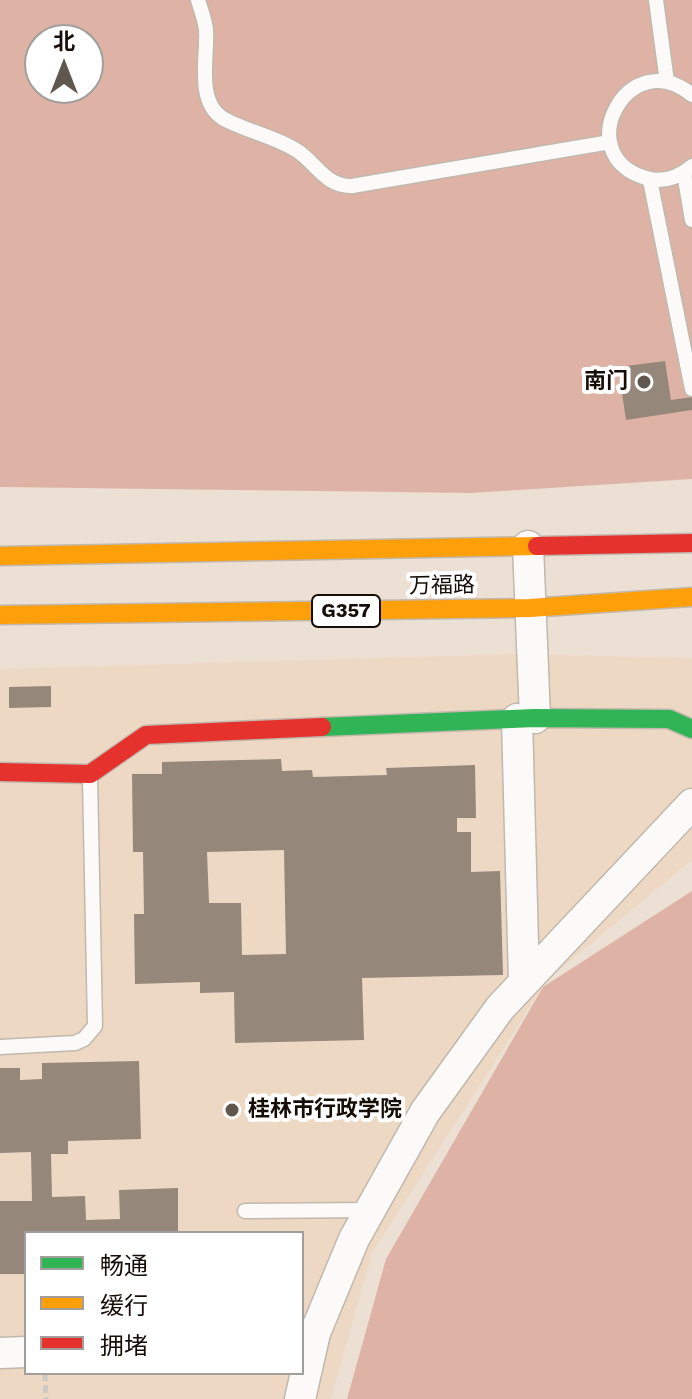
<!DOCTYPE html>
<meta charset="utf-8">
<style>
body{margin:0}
#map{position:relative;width:692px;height:1399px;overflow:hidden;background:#ece0d4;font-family:"Work Sans","Noto Sans SC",sans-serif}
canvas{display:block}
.legend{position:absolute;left:24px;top:1231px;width:280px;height:144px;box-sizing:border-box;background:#fff;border:2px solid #a19e9b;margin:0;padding:10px 14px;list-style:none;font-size:24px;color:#150d06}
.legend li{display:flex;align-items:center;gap:16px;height:40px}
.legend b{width:40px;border:2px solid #a19e9b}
.north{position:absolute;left:24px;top:24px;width:80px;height:80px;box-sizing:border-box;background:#fff;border:2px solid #a19e9b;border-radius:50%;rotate:0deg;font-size:22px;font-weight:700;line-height:32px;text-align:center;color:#150d06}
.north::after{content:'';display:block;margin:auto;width:28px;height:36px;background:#60574e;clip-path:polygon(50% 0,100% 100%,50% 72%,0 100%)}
</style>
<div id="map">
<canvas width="692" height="1399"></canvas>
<ul class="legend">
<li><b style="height:10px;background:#30b455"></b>畅通</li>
<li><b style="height:10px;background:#ff9f0a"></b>缓行</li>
<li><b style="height:10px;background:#e5322d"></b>拥堵</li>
</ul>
<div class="north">北</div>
</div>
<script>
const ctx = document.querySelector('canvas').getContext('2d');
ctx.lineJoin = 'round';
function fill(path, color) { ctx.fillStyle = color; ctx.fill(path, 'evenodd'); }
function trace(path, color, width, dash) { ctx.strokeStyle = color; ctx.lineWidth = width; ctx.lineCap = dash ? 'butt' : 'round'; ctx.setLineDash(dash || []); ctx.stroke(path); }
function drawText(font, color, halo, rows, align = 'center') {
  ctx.font = font + ' "Work Sans","Noto Sans SC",sans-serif'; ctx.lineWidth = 8; ctx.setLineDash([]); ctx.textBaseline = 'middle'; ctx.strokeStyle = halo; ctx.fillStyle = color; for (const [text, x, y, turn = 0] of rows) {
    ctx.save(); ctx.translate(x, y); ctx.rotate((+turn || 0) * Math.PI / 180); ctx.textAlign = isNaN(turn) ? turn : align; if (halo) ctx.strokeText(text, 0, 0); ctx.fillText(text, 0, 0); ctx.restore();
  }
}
const built = new Path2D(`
 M514 654 692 658V860L548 979 372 1253 331 1399H0V669ZM26 1233H302V1373H26Z`);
const forest = new Path2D(`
 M0 0H692V479L471 493 0 487ZM40 40H88V88H40Z
 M692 891V1399H347L386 1259 543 987Z`);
const building = new Path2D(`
 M665 361 671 400 692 397V410L626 420 618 367Z
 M51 686V707L9 708V687Z
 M281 759 282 771 312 770 313 777 387 775 386 768 475 765 476 818H457V832H471V872L500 871 503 975 362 978 364 1040 235 1043 234 992 200 993V982L135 984 134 914H144L143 852H133L132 774H162V762ZM284 850 286 954 242 955 241 903H209L207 852Z
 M139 1061 141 1139 68 1141V1154H51L52 1197 85 1196 86 1220 120 1219 119 1190 178 1188V1233H26V1274H0V1201H32L31 1152 0 1153V1068H20V1080L42 1079V1063Z`);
const path = new Path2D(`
 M45 1373 46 1399`);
const lane = new Path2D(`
 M198 0C201 10 205 20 206 30 208 58 194 106 228 121 250 132 275 137 296 150 316 162 325 187 352 186L610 142
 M656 0 667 82
 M692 95C629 42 568 155 646 178 663 183 679 177 692 166
 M684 173 692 220
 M650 180 692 389
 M0 1047 75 1043 84 1039 95 1026 90 777
 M245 1211 370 1210`);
const street = new Path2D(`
 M528 546 535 718
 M517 719 524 981
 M302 1334 315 1333 354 1239 425 1112 500 1008 692 804
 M0 1353 26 1352
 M300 1399 315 1333`);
const fast = new Path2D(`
 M322 727 535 718 669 719 692 729`);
const slow = new Path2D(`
 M0 556 537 546
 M0 615 530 608 692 597`);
const jam = new Path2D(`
 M537 546 692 543
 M0 772 90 774 146 735 322 727`);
const markers = [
 [644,382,8,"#60574e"],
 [232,1110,8,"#60574e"]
];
const shields = [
 [346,611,68]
];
const shieldNames = [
 ["G357",346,611]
];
const poiNames = [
 ["南门",628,382],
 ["桂林市行政学院",248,1110,"left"]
];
const streetNames = [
 ["万福路",442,586,-1]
];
fill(built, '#edd8c3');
fill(forest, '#deb3a6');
fill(building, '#96877b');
trace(lane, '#c1b8ae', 17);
trace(street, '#c1b8ae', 33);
trace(fast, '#c1b8ae', 21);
trace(slow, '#c1b8ae', 21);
trace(jam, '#c1b8ae', 21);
trace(path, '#cdcac6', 5, [8, 4]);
trace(lane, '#fcfaf9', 14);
trace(street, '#fcfaf9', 30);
trace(fast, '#30b455', 18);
trace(slow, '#ff9f0a', 18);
trace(jam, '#e5322d', 18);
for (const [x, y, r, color] of markers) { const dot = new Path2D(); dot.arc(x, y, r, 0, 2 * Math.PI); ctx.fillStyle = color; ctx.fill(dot); trace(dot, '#fff', 3); }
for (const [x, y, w] of shields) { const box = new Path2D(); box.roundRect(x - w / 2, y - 16, w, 32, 6); ctx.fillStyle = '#fff'; ctx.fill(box); trace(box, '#150d06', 2); }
drawText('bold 20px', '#150d06', null, shieldNames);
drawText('bold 22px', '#150d06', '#fff', poiNames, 'right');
drawText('22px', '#150d06', '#fff', streetNames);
</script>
